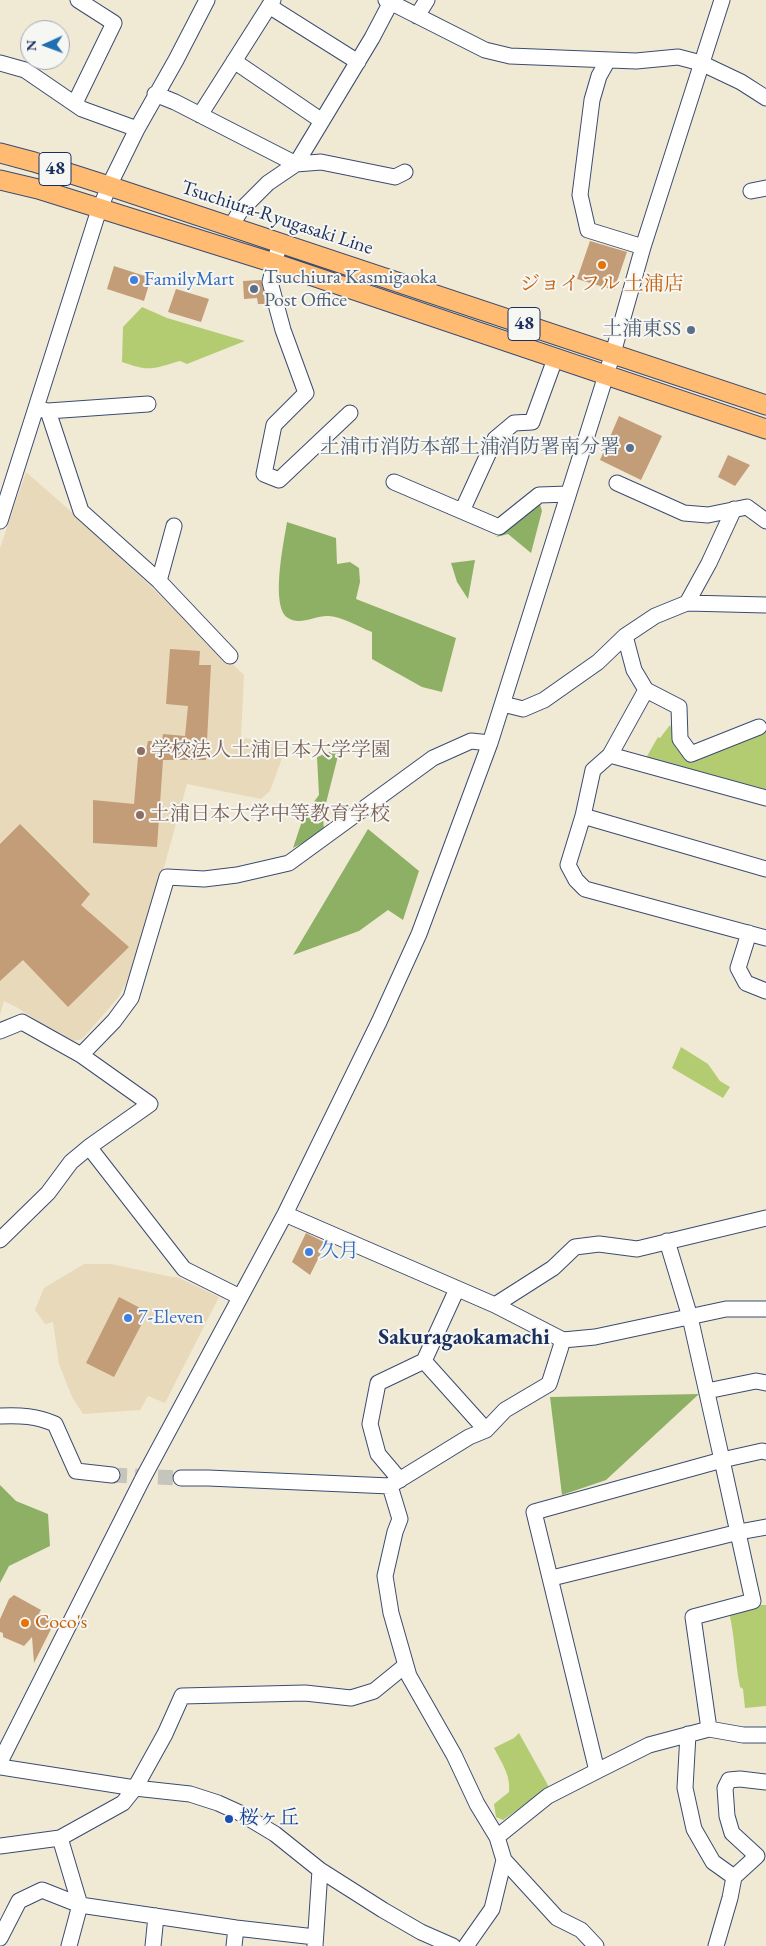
<!DOCTYPE html>
<meta charset="utf-8">
<style>
body{margin:0}
#map{position:relative;width:766px;height:1946px;overflow:hidden;background:#f0ead5;font-family:"EB Garamond",serif}
canvas{display:block}
.north{position:absolute;left:20px;top:20px;width:50px;height:50px;box-sizing:border-box;background:#f6f6f2;border:1px solid #9ea6b7;border-radius:50%;rotate:268deg;font-size:14px;font-weight:700;line-height:20px;text-align:center;color:#1b2f5e}
.north::after{content:'';display:block;margin:auto;width:18px;height:22px;background:#1f6fb2;clip-path:polygon(50% 0,100% 100%,50% 72%,0 100%)}
</style>
<div id="map">
<canvas width="766" height="1946"></canvas>
<div class="north">N</div>
</div>
<script>
const ctx = document.querySelector('canvas').getContext('2d');
ctx.lineJoin = 'round';
function fill(path, color) { ctx.fillStyle = color; ctx.fill(path, 'evenodd'); }
function trace(path, color, width, dash) { ctx.strokeStyle = color; ctx.lineWidth = width; ctx.lineCap = dash ? 'butt' : 'round'; ctx.setLineDash(dash || []); ctx.stroke(path); }
function drawText(font, color, halo, rows, align = 'center') {
  ctx.font = font + ' "EB Garamond","Noto Serif JP",serif'; ctx.lineWidth = 4; ctx.setLineDash([]); ctx.textBaseline = 'middle'; ctx.strokeStyle = halo; ctx.fillStyle = color; for (const [text, x, y, turn = 0] of rows) {
    ctx.save(); ctx.translate(x, y); ctx.rotate((+turn || 0) * Math.PI / 180); ctx.textAlign = isNaN(turn) ? turn : align; if (halo) ctx.strokeText(text, 0, 0); ctx.fillText(text, 0, 0); ctx.restore();
  }
}
const built = new Path2D(`
 M26 472 82 521 244 675 241 738 283 741 281 761 270 791 261 799 187 784 163 871 132 972 118 998 82 1039 70 1042 18 1008 4 1001 0 1015V548Z
 M84 1264H111L172 1277H177L219 1297 165 1403 148 1396 140 1410 83 1414 72 1397 59 1364 53 1322 45 1324 35 1310 44 1288Z`);
const green = new Path2D(`
 M142 307 167 318 245 341 187 364 180 361C152 369 150 372 122 362L123 327Z
 M670 725 680 746 693 759 766 726V791L646 758 658 737 660 738Z
 M681 1047 708 1064 720 1081 730 1087 723 1098 672 1068Z
 M756 1605H766V1706L745 1708 743 1689 740 1687C735 1662 735 1637 729 1612Z
 M519 1733 549 1787 503 1820 496 1817 494 1804 509 1792C511 1775 501 1762 494 1748L514 1738Z`);
const forest = new Path2D(`
 M539 501 542 511 531 553 508 534 496 537Z
 M287 522 336 538 337 564 350 562 359 568 360 582 356 599 456 638 442 692 422 687 372 659V632C359 627 343 617 329 616 316 615 300 626 288 618 270 607 284 541 287 522Z
 M475 560 468 599 457 582 451 563Z
 M340 748 323 815 324 832 293 848 304 815 319 795 317 757Z
 M368 829 419 871 403 920 388 910 359 931 293 955Z
 M699 1394 606 1480 562 1495 550 1397Z
 M0 1485 16 1501 48 1514 50 1546 9 1566 0 1583Z`);
const building = new Path2D(`
 M590 241 627 252 614 290 577 279Z
 M114 266 151 278 144 301 107 289Z
 M261 280 266 304H258L257 298 244 299 243 281Z
 M176 289 209 299 201 322 168 312Z
 M619 416 662 436 641 480 600 460Z
 M728 455 750 465 735 486 718 477Z
 M170 649 200 651 199 665H211L206 760H163L157 847 93 843V800L134 804 138 757 145 756 148 741H162L163 734 185 736 188 706 166 704Z
 M20 824 90 894 81 905 129 947 68 1007 23 960 0 981V844Z
 M306 1233 326 1243 310 1275 292 1262Z
 M119 1297 148 1312 114 1377 86 1363Z
 M14 1595 41 1610 39 1613 55 1621 34 1663 32 1637 24 1646 3 1637V1633L0 1632V1619L9 1599Z`);
const minorTunnel = new Path2D(`
 M112 1475 181 1478`);
const minor = new Path2D(`
 M386 0 485 50 510 56 636 61 678 57 701 63 741 82 766 98
 M269 6 358 62
 M417 16 427 0
 M608 60 599 76 592 100 580 195 588 230 643 247
 M234 61 322 121
 M0 63 25 70 82 109 137 129
 M155 94 175 102 296 164 321 162 395 177 405 172
 M75 103 114 23 78 0
 M200 115 273 0
 M751 191 766 188
 M231 226 241 210 268 183 296 164 372 38 392 0
 M277 253 270 282 283 330 306 393 274 425 264 474 279 480 350 413
 M39 409 48 411 148 404
 M48 411 81 511 159 581 230 656
 M394 482 499 527 539 495 568 494
 M617 483 684 513 708 515 747 507 766 521
 M462 511 495 439 514 423 532 422 555 359
 M0 521 96 219 109 186 137 129 176 60 207 0
 M159 581 174 526
 M687 603 709 563 734 509
 M625 636 634 670 646 690 679 707 680 739 691 754 759 727
 M503 704 523 709 544 700 598 662 625 636 655 616 687 603 766 605
 M610 755 646 690
 M766 798 610 755 593 770 583 816 568 865 576 880 585 889 766 938
 M583 816 766 869
 M749 933 738 968 746 983 766 991
 M0 1031 22 1022 81 1055 150 1104 89 1147 71 1162 48 1193 0 1240
 M81 1055 114 1021 131 998 167 877 204 879 237 875 289 863 433 758 471 741 490 743
 M89 1147 184 1269 240 1297
 M285 1214 495 1305 563 1340 595 1337 726 1309H766
 M667 1241 690 1317 722 1460 762 1451 766 1452
 M495 1305 553 1268 575 1247 599 1244 637 1249 766 1218
 M424 1361 486 1430
 M707 1391 756 1381 766 1383
 M0 1416C20 1415 37 1416 55 1424L76 1471 112 1475
 M722 1460 753 1601 693 1617 709 1729 649 1745 597 1771 534 1512Z
 M181 1478H208L390 1486 400 1519 395 1532 385 1576 391 1613 409 1676 454 1755 477 1804 497 1837 504 1860 492 1909 466 1946
 M400 1480 378 1454 370 1424 378 1383 424 1361 457 1289
 M391 1485 469 1437 486 1430 505 1410 549 1384 563 1340
 M552 1578 739 1532 766 1527
 M709 1729 743 1735H766
 M688 1734 685 1788 694 1829 713 1862 734 1877
 M0 1762 142 1480 285 1214 379 1022 419 934 490 743 613 353 643 247 722 0
 M0 1767 135 1788 190 1794 218 1803 240 1813 275 1834 320 1870 383 1910 421 1932 453 1946
 M497 1837 548 1796 597 1771
 M60 1838 80 1905 69 1946
 M0 1846 60 1838 123 1803 135 1788 165 1734 182 1696 305 1693 351 1698 374 1691 406 1665
 M504 1860 557 1918 581 1930 596 1946
 M0 1938 19 1901 42 1890 80 1905 236 1928 315 1937
 M153 1946 156 1916
 M234 1946 236 1928
 M315 1946 320 1870
 M716 1946 730 1898 734 1877 757 1856 732 1833 727 1816 725 1788 729 1780 740 1779 766 1782`);
const major = new Path2D(`
 M0 153 34 162 109 186 766 405
 M0 180 38 189 274 263 766 429`);
const markers = [
 [602,265,5,"#e8710a"],
 [134,280,5,"#3f7fe0"],
 [254,289,5,"#5c6f8a"],
 [691,330,5,"#5c6f8a"],
 [630,448,5,"#5c6f8a"],
 [141,751,5,"#8d6e63"],
 [140,815,5,"#8d6e63"],
 [309,1252,5,"#3f7fe0"],
 [128,1318,5,"#3f7fe0"],
 [25,1623,5,"#e8710a"],
 [229,1819,5,"#1a4fb4"]
];
const shields = [
 [55,169,32],
 [524,324,32]
];
const shieldNames = [
 ["48",55,169],
 ["48",524,324]
];
const streetNames = [
 ["Tsuchiura-Ryugasaki Line",277,218,18]
];
const serviceNames = [
 ["Tsuchiura Kasmigaoka",264,278,"left"],
 ["Post Office",264,301,"left"],
 ["土浦東SS",681,330],
 ["土浦市消防本部土浦消防署南分署",620,448]
];
const shopNames = [
 ["FamilyMart",144,280],
 ["久月",319,1252],
 ["7-Eleven",138,1318]
];
const foodNames = [
 ["ジョイフル 土浦店",602,285],
 ["Coco's",35,1623,"left"]
];
const educationNames = [
 ["学校法人土浦日本大学学園",151,751],
 ["土浦日本大学中等教育学校",150,815]
];
const transitNames = [
 ["桜ヶ丘",239,1819]
];
const quarterNames = [
 ["Sakuragaokamachi",464,1338]
];
fill(built, '#e8d9ba');
fill(green, '#b3cc72');
fill(forest, '#8eb064');
fill(building, '#c39c78');
trace(minorTunnel, '#c5c5bd', 15, [15, 8]);
trace(minor, '#3b4b70', 17);
trace(major, '#3b4b70', 21);
trace(minor, '#fff', 15);
trace(major, '#ffbb71', 19);
for (const [x, y, r, color] of markers) { const dot = new Path2D(); dot.arc(x, y, r, 0, 2 * Math.PI); ctx.fillStyle = color; ctx.fill(dot); trace(dot, '#f6f6f2', 2); }
for (const [x, y, w] of shields) { const box = new Path2D(); box.roundRect(x - w / 2, y - 16.5, w, 33, 4); ctx.fillStyle = '#f6f6f2'; ctx.fill(box); trace(box, '#1b2f5e', 1); }
drawText('bold 19px', '#1b2f5e', null, shieldNames);
drawText('20px', '#1b2f5e', '#f6f6f2', streetNames);
drawText('20px', '#4e5e75', '#f6f6f2', serviceNames, 'right');
drawText('20px', '#366cbe', '#f6f6f2', shopNames, 'left');
drawText('20px', '#c56008', '#f6f6f2', foodNames);
drawText('20px', '#785e54', '#f6f6f2', educationNames, 'left');
drawText('20px', '#164399', '#f6f6f2', transitNames, 'left');
drawText('bold 22px', '#1b2f5e', '#f6f6f2', quarterNames);
</script>
